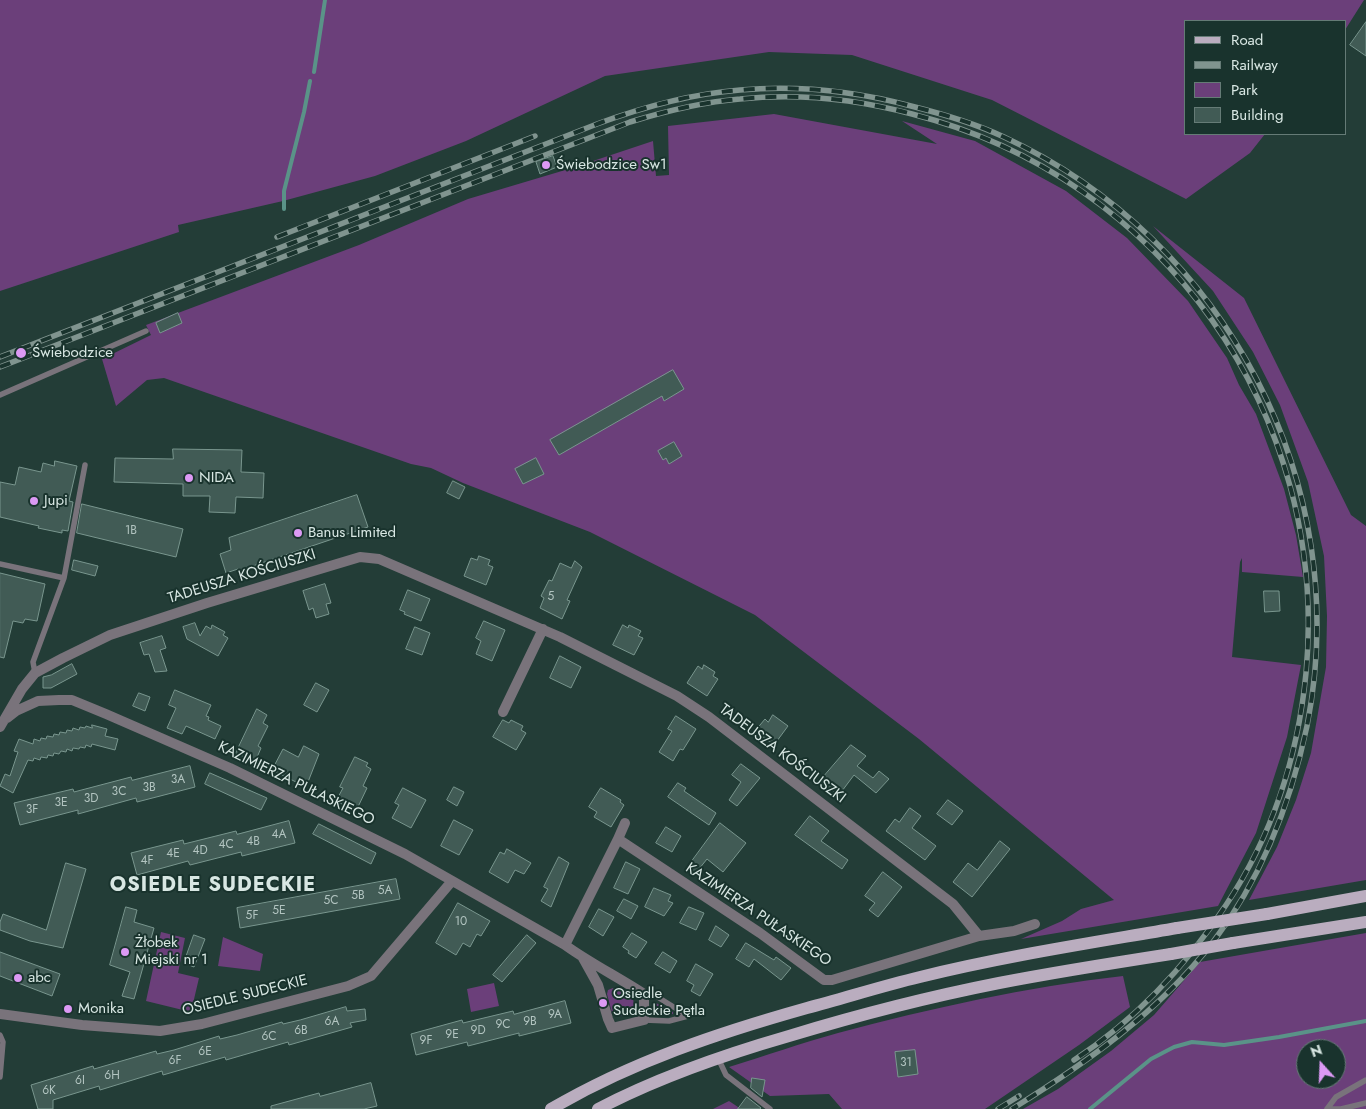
<!DOCTYPE html>
<html>
<head>
<meta charset="utf-8">
<style>
  body { margin:0 }
  #map { position:relative; width:1366px; height:1109px; overflow:hidden; background:#233d37; font-family:Jost,sans-serif }
  canvas { display:block }
  .legend { position:absolute; left:1184px; top:20px; width:162px; height:115px; box-sizing:border-box; background:#19332d; border:1px solid #657b76; margin:0; padding:6px 9px; list-style:none; font-size:15px; color:#d8e7e3 }
  .legend li { display:flex; align-items:center; gap:10px; height:25px }
  .legend b { width:25px; border:1px solid #657b76 }
  .north { position:absolute; left:1296px; top:1039px; width:50px; height:50px; box-sizing:border-box; background:#19332d; border:1px solid #657b76; border-radius:50%; rotate:340deg; font-size:14px; font-weight:700; line-height:20px; text-align:center; color:#d8e7e3 }
  .north::after { content:''; display:block; margin:auto; width:18px; height:22px; background:#dc99f4; clip-path:polygon(50% 0,100% 100%,50% 72%,0 100%) }
</style>
</head>
<body>
<div id="map">
<canvas width="1366" height="1109"></canvas>
<ul class="legend">
<li><b style="height:6px;background:#baadbf"></b>Road</li>
<li><b style="height:6px;background:#80948f"></b>Railway</li>
<li><b style="height:14px;background:#6b3f7a"></b>Park</li>
<li><b style="height:14px;background:#415b55"></b>Building</li>
</ul>
<div class="north">N</div>
</div>
<script>
const context = document.querySelector('canvas').getContext('2d');
context.lineJoin = 'round';
function paint(path, color) { context.fillStyle = color; context.fill(path, 'evenodd'); }
function trace(path, color, width, dash) { context.strokeStyle = color; context.lineWidth = width; context.lineCap = dash ? 'butt' : 'round'; context.setLineDash(dash || []); context.stroke(path); }
function write(font, color, halo, rows, align = 'center') {
  context.font = font + ' Jost,sans-serif'; context.lineWidth = 4; context.setLineDash([]); context.textBaseline = 'middle'; context.strokeStyle = halo; context.fillStyle = color; for (const [text, x, y, turn = 0] of rows) {
    context.save(); context.translate(x, y); context.rotate((+turn || 0) * Math.PI / 180); context.textAlign = isNaN(turn) ? turn : align; if (halo) context.strokeText(text, 0, 0); context.fillText(text, 0, 0); context.restore();
  }
}
paint(new Path2D(`
  M0,0H1364L1345,30V21H1185V134H1265L1250,153L1186,199L992,100L852,55L769,52L605,76L466,141L375,176L283,201L178,225L179,232L0,291Z
  M774,114L937,144L902,121L975,141L1066,191L1127,238L1188,301L1227,358L1239,385L1256,414L1284,489L1296,535L1303,577L1242,572V558L1240,562L1232,657L1301,665L1287,737L1256,833L1218,906L1021,939L1062,921L1081,909L1114,900L919,739L755,615L590,532L463,483L431,468L411,464L164,378L147,380L116,406L102,359L151,335L146,325L359,245L468,199L572,168L653,141L656,176L669,175L668,126Z
  M1153,226L1244,298L1351,515L1366,526V880L1249,900L1277,847L1296,800L1311,753L1326,667L1327,616L1324,556L1308,482L1280,405L1253,352L1213,291Z
  M161,932L185,938L178,973L199,978L191,1012L146,1001Z
  M1366,933V1109H1023L1058,1089L1111,1051L1154,1015L1200,962ZM1306,1049H1336V1079H1306Z
  M223,937L263,954L260,971L218,966Z
  M1123,976L1130,1007L1079,1045L985,1109H842L829,1094L770,1096L729,1067C765,1056 801,1043 838,1033C932,1008 1026,987 1123,976Z
  M494,983L499,1006L471,1012L467,989Z
  M613,988L620,989L633,998L634,1006L627,1015L618,1016L612,1013L607,994L608,990Z
  M656,1003L673,1012V1014L657,1016Z
  M729,1101L741,1109H713Z`), '#6b3f7a');
trace(new Path2D(`
  M314,72L325,0
  M284,209V191L304,112L310,81
  M1090,1109L1151,1059L1174,1047L1192,1042L1224,1045L1279,1037L1366,1021`), '#5a9388', 4);
const building = new Path2D(`
  M1366,22V56L1350,45Z
  M553,156L557,167L540,174L536,162Z
  M178,313L182,323L160,333L156,323Z
  M673,370L684,389L664,401L662,396L559,455L550,440Z
  M674,442L682,456L669,464L666,458L663,460L658,451Z
  M173,449L242,450L241,472L264,473L263,498L236,497L235,513L209,512L210,496H183V484L114,482L115,458L173,459Z
  M536,458L544,474L523,484L515,469Z
  M55,461L77,466L69,501L73,502L68,531L62,530V533L38,528L39,526L0,517V482L15,485L19,467L41,472L43,463L54,466Z
  M453,481L465,487L459,499L447,493Z
  M357,495L368,527L238,571V569L226,573L220,554L231,550L229,538Z
  M82,504L183,529L176,557L77,533Z
  M479,556L490,560L488,565L493,567L486,585L464,576L471,558L477,560Z
  M74,560L98,566L95,576L72,570Z
  M575,561L582,567L567,600L570,601L562,619L540,608L544,598L541,596L549,580L552,581L560,563L571,568Z
  M0,573L45,584L37,621L25,619L23,623L13,621L4,658L0,657Z
  M325,584L331,603L326,604L329,614L316,618L313,608L309,610L303,591Z
  M408,590L430,599L421,621L404,614L405,612L400,610Z
  M1264,591H1279L1280,611L1265,612Z
  M484,621L505,630L492,661L476,654L481,641L476,638Z
  M195,623L200,636L206,626L211,629L212,625L225,632L223,635L228,638L218,656L187,639L183,627Z
  M623,625L628,628L629,625L641,631L638,636L643,638L634,655L613,645Z
  M415,627L430,633L422,655L406,649Z
  M162,636L166,648L160,650L167,671L155,672L149,654L144,655L140,643Z
  M560,656L581,667L571,688L550,678Z
  M72,664L77,674L51,688H43V677L51,675Z
  M704,665L715,672L713,676L718,679L707,696L687,683L698,666L702,669Z
  M316,683L329,690L317,712L304,705Z
  M175,690L211,705L206,716L209,717L208,720L221,726L215,739L186,726L182,734L167,728L176,708L169,705Z
  M139,693L150,697L145,711L133,706Z
  M257,709L267,715L263,723L268,726L258,746L261,748L255,762L236,753Z
  M773,715L788,726L774,745L755,731L765,719L768,722Z
  M676,716L696,729L683,750L680,749L673,761L659,752L672,731L668,729Z
  M503,720L509,723L511,720L523,726L521,730L526,733L516,750L493,737Z
  M92,725L107,729L105,736L118,739L115,750L92,744L91,747L86,745L85,748L80,747L79,749L73,748L72,751L67,749L66,752L61,751L59,754L54,753L53,756L48,755L47,758L41,757L40,760L34,758L33,761L28,760L13,793L0,786L5,774L10,776L18,752L14,751L19,739L33,744L34,739L40,741L41,738L46,739L47,736L53,737L54,734L59,735L60,732L66,733L67,730L72,731L73,728L79,730L80,727L85,728L86,726L92,728Z
  M851,745L866,756L857,766L873,778L879,771L889,779L876,793L854,775L839,795L820,781Z
  M304,746L319,754L306,787L272,770L283,749L298,757Z
  M355,757L368,763L366,766L371,769L363,786L367,788L356,811L336,801L343,788L340,787Z
  M741,764L760,778L737,806L729,800L741,782L732,775Z
  M190,766L195,787L137,802L136,798L78,814V810L20,825L14,803L73,789L74,792L131,777L132,780Z
  M210,773L267,798L261,810L205,784Z
  M678,783L686,788L684,791L716,813L709,825L668,797Z
  M454,787L464,792L457,806L447,800Z
  M403,788L426,800L411,828L392,818L399,805L395,803Z
  M601,788L621,800L620,802L624,805L611,827L594,817L597,812L589,807Z
  M948,800L963,811L952,825L937,814Z
  M910,808L921,816L912,828L936,846L925,860L886,831L895,819L899,822Z
  M810,816L829,831L821,841L848,860L842,869L795,835Z
  M454,820L473,830L459,855L441,846Z
  M289,821L295,843L242,856L241,852L190,865L188,861L137,875L131,853L183,840L184,844L236,831L237,834Z
  M720,823L746,843L723,872L707,859L695,874L687,868Z
  M319,824L376,853L371,864L313,834Z
  M666,827L681,836L672,852L656,843Z
  M1000,841L1010,849L972,897L953,882L968,863L977,870Z
  M507,849L531,863L524,874L515,870L508,883L489,872L500,852L504,854Z
  M559,857L569,863L551,907L541,901L548,889L544,887Z
  M626,862L640,869L628,894L614,888Z
  M66,863L86,869L63,948L30,941L0,930V922L3,914L46,930Z
  M883,872L902,887L878,917L869,910L875,903L865,896Z
  M396,879L400,899L240,928L237,908Z
  M654,888L671,895L668,901L673,903L664,916L645,907Z
  M624,899L638,906L631,919L617,911Z
  M458,903L490,921L481,936L477,934L470,947L463,943L456,955L436,943Z
  M126,907L137,910L134,922L154,928L134,999L122,996L130,972L110,965Z
  M689,907L704,913L696,930L680,923Z
  M599,909L614,917L603,936L589,927Z
  M716,926L729,935L721,947L709,940Z
  M632,933L647,942L636,958L628,953L629,951L623,947Z
  M194,935L205,939L194,967L184,963Z
  M527,935L536,943L502,982L493,975Z
  M746,943L774,960L776,957L791,968L781,980L754,959L749,967L736,959Z
  M0,952L60,974L52,996L0,976Z
  M663,952L677,961L670,973L655,964Z
  M696,964L713,974L700,996L691,991L694,985L687,981Z
  M565,1001L571,1023L519,1036V1033L468,1046L467,1042L416,1055L411,1034L462,1020L463,1023L513,1011L514,1014Z
  M346,1007L347,1011L365,1009L366,1020L350,1023L352,1027L289,1045L288,1042L226,1060L225,1057L163,1075L162,1071L100,1090L99,1086L53,1100V1109H38L31,1085L93,1066L94,1069L156,1051L157,1054L174,1050L219,1036L220,1039L237,1035L282,1022L283,1024L300,1020Z
  M915,1050L918,1074L898,1077L895,1052Z
  M752,1078L765,1080L762,1097L751,1088Z
  M371,1083L377,1106L364,1109H271V1106L319,1093L320,1096Z
  M747,1097L761,1108L760,1109H738Z`);
paint(building, '#415b55');
trace(building, '#79968e', 1);
trace(new Path2D(`
  M0,395L146,331
  M0,564L64,578L33,662L35,673
  M64,578L85,465
  M644,1020L669,1021L688,1016L656,996L644,994
  M0,1035L3,1042L0,1077
  M718,1058L726,1075L770,1109
  M1327,1109L1336,1097L1366,1080
  M1327,1109H1341L1366,1103`), '#79737b', 5.5);
trace(new Path2D(`
  M503,712L543,629
  M7,718L16,711L38,701L59,700H72L106,714L230,768L405,854L565,945C590,963 618,977 644,994V1020L612,1028L608,1019L598,985L583,958
  M0,727L22,689L35,673L63,658L110,635L207,603L360,557L379,559L560,637L677,696L709,717L953,904L979,936
  M618,839L625,823
  M565,945L618,839L760,933L824,980H832L979,936L1014,931L1035,924
  M0,1014L82,1025L160,1031L202,1024L348,986L371,976L452,881`), '#79737b', 10);
trace(new Path2D(`
  M1267,914L1366,896
  M1233,943L1366,922
  M551,1109C631,1062 718,1033 807,1008C845,998 882,986 920,977C1005,956 1091,943 1177,928
  M598,1109C659,1077 723,1055 789,1036C858,1015 928,997 999,983C1056,972 1113,963 1171,954`), '#baadbf', 12);
const rail = new Path2D(`
  M277,237L535,136
  M0,357L597,124C643,107 690,94 740,90C798,85 855,91 911,106C943,114 974,123 1004,137C1226,240 1355,484 1307,726C1291,802 1261,879 1213,942C1159,1012 1086,1063 1012,1109
  M0,367L630,122C666,111 702,102 740,99C798,93 856,99 912,114C1163,178 1330,414 1306,673C1298,756 1272,836 1226,905C1186,966 1135,1020 1074,1060
  M998,1109L1019,1096`);
trace(rail, '#80948f', 5.5);
trace(rail, '#19332d', 4, [11]);
trace(new Path2D(`
  M1177,928L1267,914
  M1171,954L1233,943`), '#baadbf', 12);
for (const [x, y, r, color] of [
  [546,165,5,"#dc99f4"],
  [21,353,6,"#dc99f4"],
  [189,478,5,"#dc99f4"],
  [34,501,5,"#dc99f4"],
  [298,533,5,"#dc99f4"],
  [125,952,5,"#dc99f4"],
  [18,978,5,"#dc99f4"],
  [603,1003,5,"#dc99f4"],
  [68,1009,5,"#dc99f4"]
]) { const dot = new Path2D(); dot.arc(x, y, r, 0, 2 * Math.PI); context.fillStyle = color; context.fill(dot); trace(dot, '#19332d', 2); }
write('12px', '#b2c4c0', null, [
  ["1B",131,531],
  ["5",551,597],
  ["3A",178,780],
  ["3B",149,788],
  ["3C",119,792],
  ["3D",91,799],
  ["3E",61,803],
  ["3F",32,810],
  ["4A",279,835],
  ["4B",253,842],
  ["4C",226,845],
  ["4D",200,851],
  ["4E",173,854],
  ["4F",147,861],
  ["5A",385,891],
  ["5B",358,896],
  ["5C",331,901],
  ["5E",279,911],
  ["5F",252,916],
  ["10",461,922],
  ["9A",555,1015],
  ["6A",332,1022],
  ["9B",530,1022],
  ["9C",503,1025],
  ["6B",301,1031],
  ["9D",478,1031],
  ["9E",452,1035],
  ["6C",269,1037],
  ["9F",426,1041],
  ["6E",205,1052],
  ["6F",175,1061],
  ["31",906,1063],
  ["6H",112,1076],
  ["6I",80,1081],
  ["6K",49,1091]
]);
write('15px', '#d8e7e3', '#19332d', [
  ["Świebodzice Sw1",556,165],
  ["Świebodzice",32,353],
  ["NIDA",199,478],
  ["Jupi",44,501],
  ["Banus Limited",308,533],
  ["Żłobek",135,943],
  ["Miejski nr 1",135,960],
  ["abc",28,978],
  ["Osiedle",613,994],
  ["Sudeckie Pętla",613,1011],
  ["Monika",78,1009]
], 'left');
write('15px', '#d8e7e3', '#19332d', [
  ["TADEUSZA KOŚCIUSZKI",242,577,-17],
  ["TADEUSZA KOŚCIUSZKI",782,754,37],
  ["KAZIMIERZA PUŁASKIEGO",296,784,26],
  ["KAZIMIERZA PUŁASKIEGO",758,915,34],
  ["OSIEDLE SUDECKIE",245,996,-14]
]);
context.letterSpacing = '1px';
write('bold 20px', '#d8e7e3', '#19332d', [
  ["OSIEDLE SUDECKIE",213,886]
]);
context.letterSpacing = '0px';
</script>
</body>
</html>
